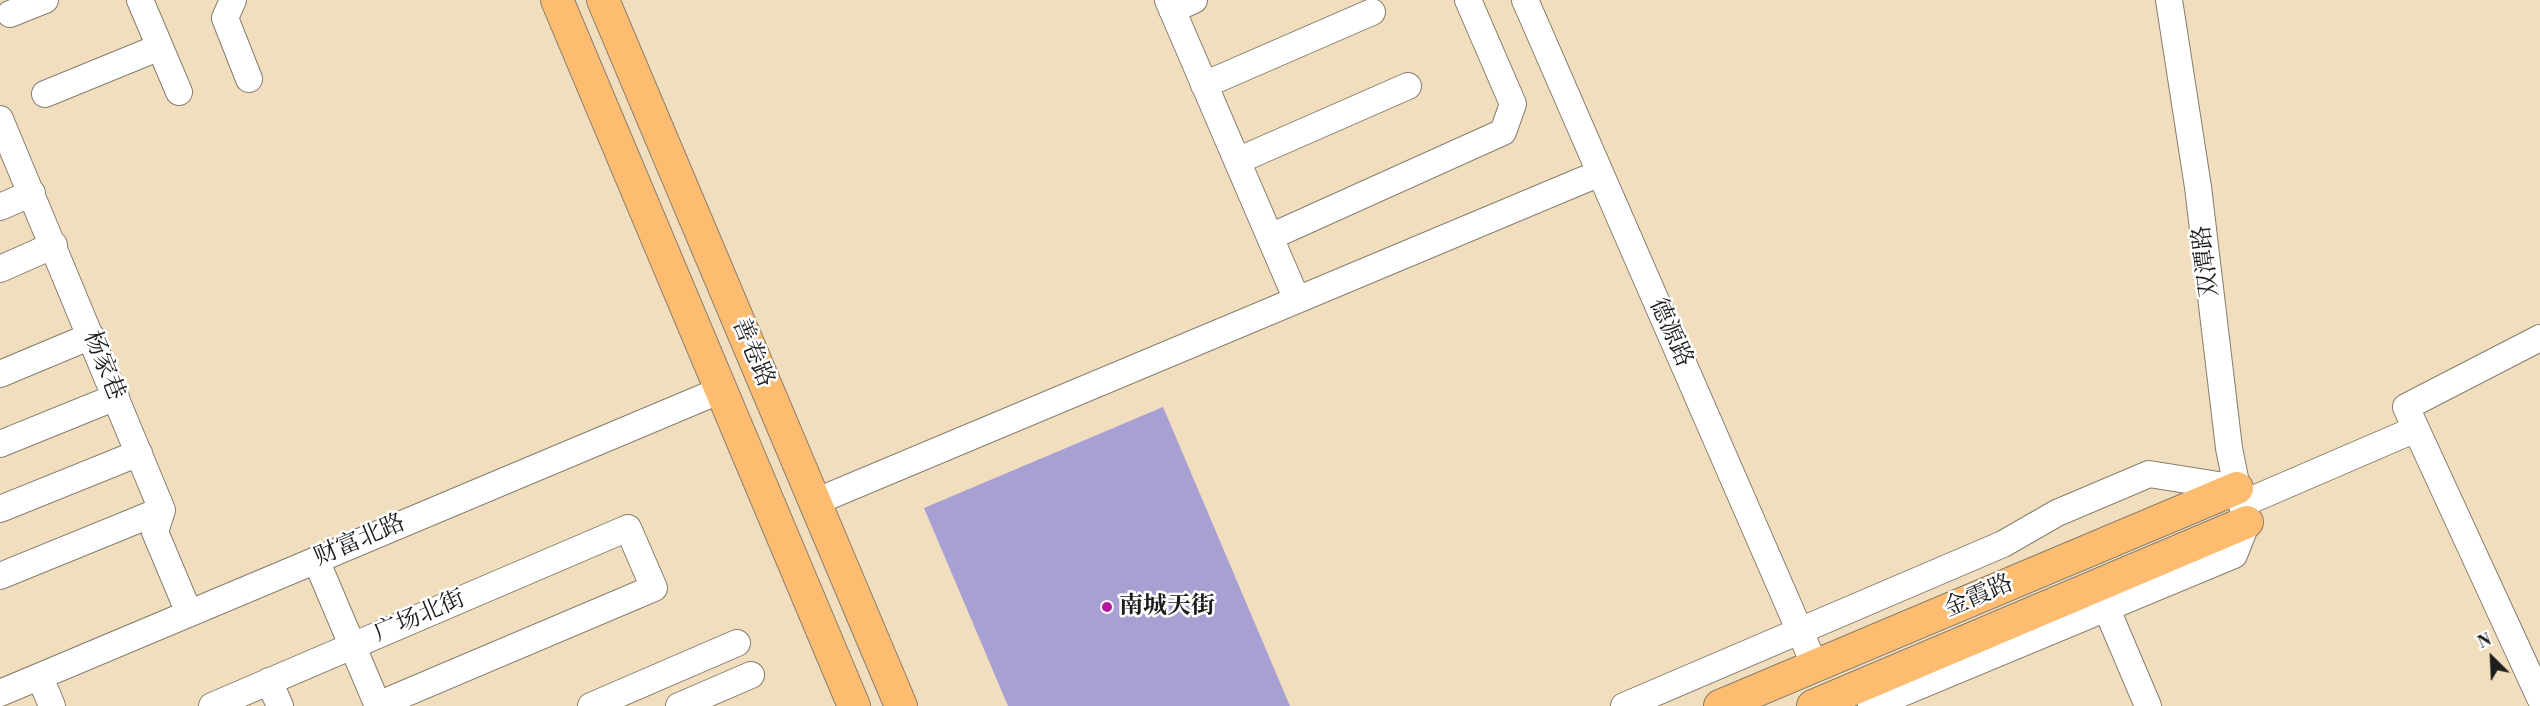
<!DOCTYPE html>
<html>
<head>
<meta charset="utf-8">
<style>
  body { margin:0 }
  #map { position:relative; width:2540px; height:706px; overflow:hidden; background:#f1debe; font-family:"Libre Bodoni",serif }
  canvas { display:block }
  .north { position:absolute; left:2462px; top:628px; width:60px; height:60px; -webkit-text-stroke:4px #fff; paint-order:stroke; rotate:336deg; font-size:16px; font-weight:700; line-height:24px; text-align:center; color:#1c1c1c }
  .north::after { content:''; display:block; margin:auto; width:21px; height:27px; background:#1c1c1c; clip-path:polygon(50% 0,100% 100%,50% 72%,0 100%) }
</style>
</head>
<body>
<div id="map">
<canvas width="2540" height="706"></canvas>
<div class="north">N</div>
</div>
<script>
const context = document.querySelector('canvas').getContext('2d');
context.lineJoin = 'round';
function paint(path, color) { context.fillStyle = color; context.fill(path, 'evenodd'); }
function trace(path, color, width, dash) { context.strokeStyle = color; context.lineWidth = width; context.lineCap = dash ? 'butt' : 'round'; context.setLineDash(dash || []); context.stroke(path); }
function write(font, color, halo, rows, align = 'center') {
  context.font = font + ' "Libre Bodoni","Noto Serif SC",serif'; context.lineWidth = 5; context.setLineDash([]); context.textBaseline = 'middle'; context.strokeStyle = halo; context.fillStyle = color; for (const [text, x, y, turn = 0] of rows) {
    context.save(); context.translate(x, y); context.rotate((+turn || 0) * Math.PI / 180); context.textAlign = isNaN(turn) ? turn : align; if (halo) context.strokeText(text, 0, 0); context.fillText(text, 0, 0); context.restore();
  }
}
paint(new Path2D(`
  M1163,407L1290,706H1008L924,508Z`), '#a8a0d3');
const minor = new Path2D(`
  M140,0L179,92
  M233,0L225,18L249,79
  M1168,0L1297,300
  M1525,0L1815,666
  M1172,10L1194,0
  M10,14L45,0
  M1204,85L1372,12
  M45,94L160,47
  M0,119L162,510L155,532L189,613
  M1237,161L1408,86
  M0,207L32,193
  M1270,237L1503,132L1513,104L1468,0
  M0,269L54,245
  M2540,338L2406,407L2540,698
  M0,374L91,336
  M0,444L116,397
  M815,502L1600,173
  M2242,504L2416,429
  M0,509L139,453
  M316,560L378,706
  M0,576L162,510
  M2100,593L2148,706
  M40,677L52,706
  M269,681L280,706
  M0,693L721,390
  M212,706L628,528L654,588L378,705
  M591,706L737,643
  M679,706L751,675
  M1624,706L2003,544L2057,513L2149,474L2237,488
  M1871,706L2234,555L2247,522L2237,488L2229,448L2198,187L2169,0`);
const major = new Path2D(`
  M557,0L854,706
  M603,0L901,706
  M1720,706L2237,488
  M1813,706L2247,522`);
trace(minor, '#867d6d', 28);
trace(major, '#867d6d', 34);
trace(minor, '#fff', 26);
trace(major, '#fdbc70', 32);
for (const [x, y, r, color] of [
  [1107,607,6,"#b5179e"]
]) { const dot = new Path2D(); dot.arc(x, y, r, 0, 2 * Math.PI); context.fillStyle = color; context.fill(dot); trace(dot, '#fff', 2); }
write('24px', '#1c1c1c', '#fff', [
  ["双潭路",2207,261,-97],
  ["德源路",1670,333,66],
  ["善卷路",752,353,67],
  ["杨家巷",103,366,68],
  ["财富北路",360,541,-23],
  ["金霞路",1979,597,-23],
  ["广场北街",420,617,-23]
]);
write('bold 24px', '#1c1c1c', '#fff', [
  ["南城天街",1119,607]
], 'left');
</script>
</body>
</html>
